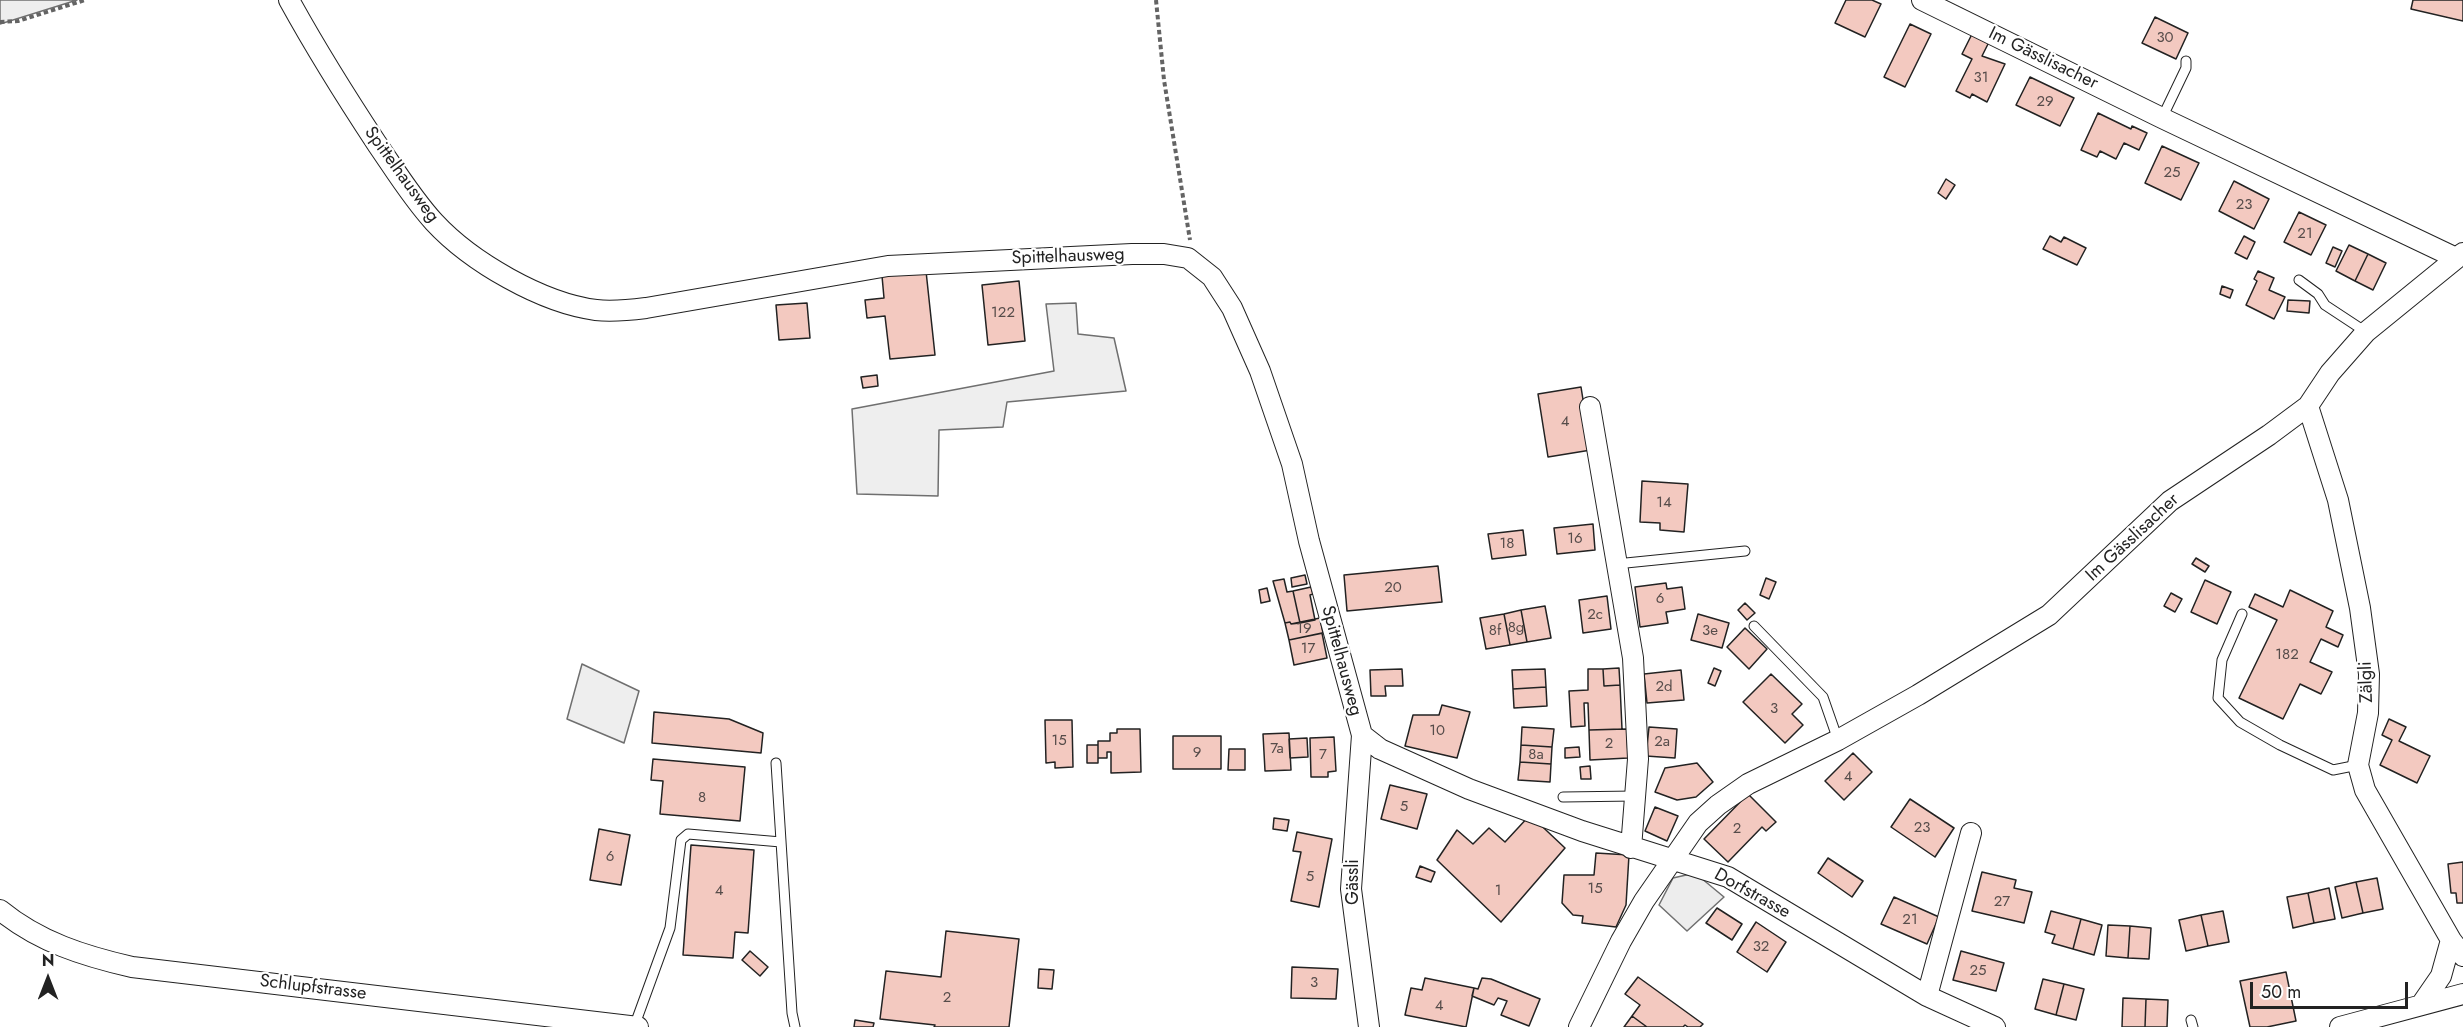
<!DOCTYPE html>
<html>
<head>
<meta charset="utf-8">
<style>
  body { margin:0 }
  #map { position:relative; width:2463px; height:1027px; overflow:hidden; background:#fff; font-family:Jost,sans-serif }
  canvas { display:block }
  .north { position:absolute; left:18px; top:949px; width:60px; height:60px; -webkit-text-stroke:4px #fff; paint-order:stroke; rotate:0deg; font-size:16px; font-weight:700; line-height:24px; text-align:center; color:#222 }
  .north::after { content:''; display:block; margin:auto; width:21px; height:27px; background:#222; clip-path:polygon(50% 0,100% 100%,50% 72%,0 100%) }
  .scale { position:absolute; left:2250px; top:982px; width:158px; height:27px; box-sizing:border-box; border:3px solid #222; border-top:0; padding-left:8px; font-size:18px; line-height:21px; white-space:nowrap; color:#222; -webkit-text-stroke:4px #fff; paint-order:stroke }
</style>
</head>
<body>
<div id="map">
<canvas width="2463" height="1027"></canvas>
<div class="north">N</div>
<div class="scale">50 m</div>
</div>
<script>
const context = document.querySelector('canvas').getContext('2d');
context.lineJoin = 'round';
function paint(path, color) { context.fillStyle = color; context.fill(path, 'evenodd'); }
function trace(path, color, width, dash) { context.strokeStyle = color; context.lineWidth = width; context.lineCap = dash ? 'butt' : 'round'; context.setLineDash(dash || []); context.stroke(path); }
function write(font, color, halo, rows, align = 'center') {
  context.font = font + ' Jost,sans-serif'; context.lineWidth = 4.5; context.setLineDash([]); context.textBaseline = 'middle'; context.strokeStyle = halo; context.fillStyle = color; for (const [text, x, y, turn = 0] of rows) {
    context.save(); context.translate(x, y); context.rotate((+turn || 0) * Math.PI / 180); context.textAlign = isNaN(turn) ? turn : align; if (halo) context.strokeText(text, 0, 0); context.fillText(text, 0, 0); context.restore();
  }
}
const green = new Path2D(`
  M0,0H77L0,24Z
  M1076,303L1078,334L1114,338L1126,391L1007,402L1003,427L939,430L938,496L857,494L852,409L1054,371L1046,304Z
  M582,664L639,691L624,743L567,719Z`);
paint(green, '#eee');
trace(green, '#6f6f6f', 1.5);
const parking = new Path2D(`
  M1695,873L1724,897L1687,931L1659,905L1673,878Z`);
paint(parking, '#ededed');
trace(parking, '#6f6f6f', 1.5);
const building = new Path2D(`
  M1846,0H1872L1881,4L1865,37L1835,23Z
  M2413,0H2463V21L2411,9Z
  M2155,17L2188,33L2176,59L2142,43Z
  M1910,24L1931,34L1905,87L1884,77Z
  M1972,34L1989,42L1982,56L2005,64L1987,102L1972,94L1970,98L1956,91L1972,59L1962,54Z
  M2030,77L2074,98L2060,126L2016,105Z
  M2098,113L2131,129L2132,126L2147,133L2139,150L2124,143L2116,159L2100,151L2097,157L2081,150Z
  M2162,146L2199,163L2181,200L2145,183Z
  M1946,179L1955,185L1946,199L1938,193Z
  M2234,181L2269,199L2254,229L2219,211Z
  M2299,212L2326,225L2311,255L2284,242Z
  M2050,236L2061,242L2064,237L2086,248L2077,265L2043,249Z
  M2244,236L2255,242L2247,259L2235,253Z
  M2349,245L2368,254L2355,281L2336,271Z
  M2333,247L2342,251L2335,267L2326,263Z
  M2368,254L2386,263L2373,290L2355,281Z
  M926,271L935,355L890,359L885,316L867,318L865,300L884,298L882,276Z
  M2258,271L2274,278L2269,290L2285,297L2274,319L2246,305L2257,281L2254,279Z
  M1019,281L1025,341L988,345L982,285Z
  M2222,286L2233,290L2230,298L2220,294Z
  M2288,300L2310,301L2309,313L2287,311Z
  M807,303L810,338L779,340L776,305Z
  M877,375L878,386L863,388L861,377Z
  M1581,387L1591,450L1548,457L1538,394Z
  M1642,481L1688,484L1684,532L1660,530V523L1640,522Z
  M1593,524L1595,550L1557,554L1554,528Z
  M1523,530L1526,555L1492,559L1488,534Z
  M2196,558L2209,566L2205,572L2192,564Z
  M1438,566L1442,602L1347,611L1344,575Z
  M1305,575L1307,584L1292,587L1291,578Z
  M1766,578L1776,582L1769,599L1760,595Z
  M1284,579L1287,592L1293,591L1300,623L1291,624L1290,622L1285,623L1273,581Z
  M2205,580L2231,592L2217,624L2191,612Z
  M1666,583L1667,589L1682,587L1685,609L1666,612L1668,623L1640,627L1635,587Z
  M1311,587L1313,594L1310,595L1315,620L1300,623L1293,591Z
  M1267,588L1270,601L1261,603L1259,590Z
  M2290,590L2333,611L2326,627L2343,635L2338,647L2321,639L2310,662L2332,672L2321,694L2300,684L2283,719L2239,698L2277,620L2249,607L2255,594L2283,607Z
  M2171,593L2182,599L2175,612L2164,606Z
  M1607,596L1611,629L1583,633L1579,600Z
  M1745,603L1755,613L1747,620L1738,610Z
  M1545,606L1551,638L1527,642L1521,610Z
  M1521,610L1527,642L1510,645L1504,614Z
  M1504,614L1510,645L1486,649L1480,618Z
  M1698,614L1729,623L1722,648L1691,640Z
  M1320,618L1323,633L1289,640L1285,623L1290,622L1291,624Z
  M1745,628L1767,649L1749,669L1727,647Z
  M1322,633L1327,658L1294,665L1289,640Z
  M1619,668L1620,685L1604,686L1603,669Z
  M1714,668L1721,671L1715,686L1708,683Z
  M1402,669L1403,686H1385L1386,696H1371L1370,670Z
  M1545,669L1546,687L1513,689L1512,670Z
  M1588,669H1603L1604,686L1620,685L1622,729L1589,730L1588,703H1584L1585,726L1571,727L1569,691L1588,690Z
  M1681,670L1684,700L1647,703L1644,674Z
  M1771,674L1802,704L1792,714L1803,725L1785,743L1743,702Z
  M1546,687L1547,706L1514,708L1513,689Z
  M1442,705L1470,712L1457,758L1405,746L1413,715H1439Z
  M654,712L729,719L763,733L761,753L652,743Z
  M2389,719L2406,727L2399,741L2430,756L2417,783L2380,765L2392,740L2382,735Z
  M1045,720H1072L1073,767L1055,768V762L1046,763Z
  M1522,727L1554,729L1552,747L1521,745Z
  M1649,727L1677,729L1675,758L1646,756Z
  M1117,729H1140L1141,772L1111,773V752H1107V758H1098V741H1110V733H1117Z
  M1627,729L1628,758L1590,760L1589,730Z
  M1289,733L1291,770L1265,771L1263,734Z
  M1173,736H1221V769H1173Z
  M1334,737L1336,771L1328,772V777H1311L1310,738Z
  M1307,738L1308,757L1290,758L1289,739Z
  M1087,745H1098V763H1087Z
  M1521,745L1552,747L1551,764L1520,762Z
  M1579,747L1580,757L1565,758V748Z
  M1229,749H1245V770H1228Z
  M1853,753L1872,772L1844,800L1825,781Z
  M653,759L745,767L740,821L660,814L663,781L651,780Z
  M1520,762L1551,764L1550,782L1518,780Z
  M1697,763L1713,782L1696,797L1677,800L1655,792L1665,768Z
  M1590,766L1591,779H1581L1580,767Z
  M1390,785L1427,794L1417,829L1381,819Z
  M1748,794L1776,822L1766,831L1762,827L1728,862L1704,839Z
  M1910,799L1954,828L1935,857L1891,827Z
  M1655,807L1678,816L1667,841L1645,831Z
  M1530,815L1565,848L1501,922L1437,860L1457,830L1473,844L1489,828L1505,842Z
  M1274,818L1289,820L1287,831L1273,829Z
  M599,829L630,835L621,885L590,880Z
  M1297,832L1332,839L1319,907L1291,901L1301,852L1293,851Z
  M691,845L754,850L748,933L735,932L733,958L683,955Z
  M1596,853L1629,855L1626,905L1616,927L1582,923L1583,916L1573,915L1562,903L1564,875H1594Z
  M1828,858L1863,881L1852,897L1818,873Z
  M2463,862V903H2457L2456,893H2451L2448,864Z
  M1420,866L1435,872L1431,882L1416,877Z
  M1982,872L2016,880L2014,888L2032,892L2024,923L1972,911Z
  M2377,878L2383,909L2363,913L2356,882Z
  M2356,882L2363,913L2342,918L2335,887Z
  M2329,888L2335,919L2314,923L2308,893Z
  M2308,893L2314,923L2293,928L2287,897Z
  M1894,897L1939,917L1927,944L1881,924Z
  M1717,908L1742,924L1732,940L1706,923Z
  M2051,911L2081,919L2073,949L2052,943L2055,935L2045,932Z
  M2223,911L2229,942L2208,946L2201,915Z
  M2201,915L2208,946L2186,951L2179,920Z
  M2081,919L2102,925L2094,955L2073,949Z
  M1756,922L1786,942L1767,972L1737,952Z
  M2108,925L2130,926L2128,958L2106,956Z
  M2130,926L2151,928L2149,959L2128,958Z
  M946,931L1019,939L1009,1027H934L935,1025L880,1019L886,971L941,977Z
  M750,951L768,967L760,976L742,960Z
  M1961,951L2004,963L1996,991L1953,980Z
  M1292,967L1338,969L1336,999L1291,998Z
  M1039,969L1054,970L1052,989L1038,988Z
  M2286,972L2296,1021L2267,1027H2250L2240,981Z
  M1638,977L1703,1024L1700,1027H1688L1685,1025L1683,1027H1647L1632,1016L1640,1005L1625,994Z
  M1425,978L1474,988L1466,1027L1405,1015L1411,988L1422,990Z
  M1482,978L1491,979L1540,999L1529,1026L1501,1015L1507,1001L1498,998L1494,1005L1472,996L1474,988L1478,989Z
  M2043,979L2064,984L2056,1015L2035,1009Z
  M2064,984L2084,989L2076,1020L2056,1015Z
  M2123,998L2146,999L2145,1027H2122Z
  M2146,999L2168,1000L2167,1027H2145Z
  M1632,1016L1647,1027H1624Z
  M855,1020L874,1023L873,1027H854Z`);
paint(building, '#f3c9c0');
trace(building, '#222', 1.5);
const service = new Path2D(`
  M2162,118L2186,68V61
  M2299,280L2318,294L2325,305L2366,332
  M1616,564L1745,551
  M2242,614L2222,660L2218,698L2240,722L2280,745L2333,770L2358,765
  M1754,626L1823,697L1838,740
  M776,763L792,1013L795,1027
  M1563,797L1635,796
  M2191,1020L2193,1027
  M634,1027L670,928L681,840L688,834L781,842`);
const minor = new Path2D(`
  M289,0C316,49 346,97 377,144C395,170 412,198 434,222C471,262 542,303 596,310C613,312 630,310 646,308L888,266L1132,254H1164L1188,258L1212,277L1232,308L1260,371L1292,464L1309,541L1362,735L1380,749L1469,789L1582,831L1728,877L1927,996L1995,1027
  M1922,0L2162,118L2456,258
  M2308,406L2338,500L2360,608L2369,674L2368,713L2358,765L2365,790L2451,940L2463,956
  M1590,407L1633,658L1638,759L1631,848
  M1362,735L1351,889L1369,1027
  M0,910C39,942 84,956 132,967L638,1027
  M1927,996L1971,833
  M2421,1005L2441,976L2451,940
  M1579,1027L1621,941L1644,901L1698,823L1718,805L1748,784L1838,740L1918,695L2049,615L2170,501L2269,435L2308,406L2330,373L2366,332L2463,253
  M2340,1027L2463,994`);
trace(service, '#222', 11);
trace(minor, '#222', 22);
trace(new Path2D(`
  M1156,0L1164,80L1190,240
  M0,22L18,21L85,0`), '#646464', 4, [4.5, 3]);
trace(service, '#fff', 9);
trace(minor, '#fff', 20);
write('15px', '#564c4a', null, [
  ["30",2165,38],
  ["31",1981,78],
  ["29",2045,102],
  ["25",2172,173],
  ["23",2244,205],
  ["21",2305,234],
  ["122",1003,313],
  ["4",1565,422],
  ["14",1664,503],
  ["16",1575,539],
  ["18",1507,544],
  ["20",1393,588],
  ["6",1660,599],
  ["2c",1595,615],
  ["8g",1516,628],
  ["19",1304,629],
  ["8f",1495,631],
  ["3e",1710,631],
  ["17",1308,649],
  ["182",2287,655],
  ["2d",1664,687],
  ["3",1774,709],
  ["10",1437,731],
  ["15",1059,741],
  ["2a",1662,742],
  ["2",1609,744],
  ["7a",1277,749],
  ["9",1197,753],
  ["7",1323,755],
  ["8a",1536,755],
  ["4",1848,777],
  ["8",702,798],
  ["5",1404,807],
  ["23",1922,828],
  ["2",1737,829],
  ["6",610,857],
  ["5",1310,877],
  ["15",1595,889],
  ["4",719,891],
  ["1",1498,891],
  ["27",2002,902],
  ["21",1910,920],
  ["32",1761,947],
  ["25",1978,971],
  ["3",1314,983],
  ["2",947,998],
  ["4",1439,1006]
]);
write('18px', '#222', '#fff', [
  ["Im Gässlisacher",2043,59,26],
  ["Spittelhausweg",401,175,54],
  ["Spittelhausweg",1068,257,-2],
  ["Im Gässlisacher",2133,538,-43],
  ["Spittelhausweg",1341,661,75],
  ["Zälgli",2367,682,-92],
  ["Gässli",1354,882,-90],
  ["Dorfstrasse",1752,894,29],
  ["Schlupfstrasse",313,988,7]
]);
</script>
</body>
</html>
